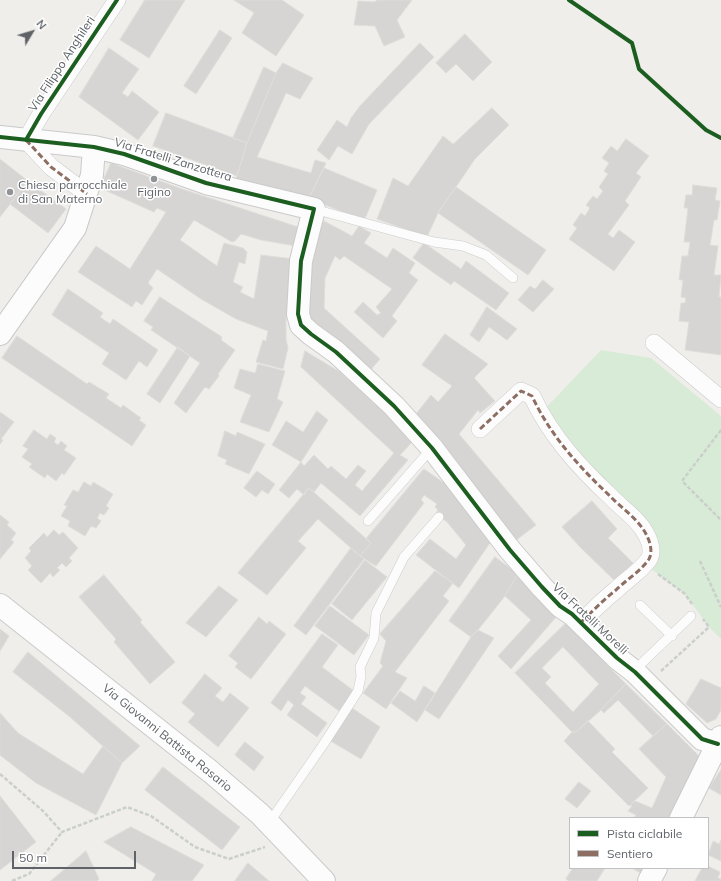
<!DOCTYPE html>
<html>
<head>
<meta charset="utf-8">
<style>
  body { margin:0 }
  #map { position:relative; width:721px; height:881px; overflow:hidden; background:#efeeea; font-family:Mulish,sans-serif }
  canvas { display:block }
  .legend { position:absolute; left:569px; top:817px; width:140px; height:52px; box-sizing:border-box; background:#fff; border:1px solid #bfc1c3; margin:0; padding:5px 7px; list-style:none; font-size:12px; color:#5f6368 }
  .legend li { display:flex; align-items:center; gap:8px; height:20px }
  .legend b { width:20px; border:1px solid #bfc1c3 }
  .north { position:absolute; left:12px; top:12px; width:40px; height:40px; -webkit-text-stroke:3px #fff; paint-order:stroke; rotate:52deg; font-size:11px; font-weight:700; line-height:16px; text-align:center; color:#5f6368 }
  .north::after { content:''; display:block; margin:auto; width:14px; height:18px; background:#5f6368; clip-path:polygon(50% 0,100% 100%,50% 72%,0 100%) }
  .scale { position:absolute; left:12px; top:851px; width:124px; height:18px; box-sizing:border-box; border:2px solid #5f6368; border-top:0; padding-left:5px; font-size:12px; line-height:14px; white-space:nowrap; color:#5f6368; -webkit-text-stroke:3px #fff; paint-order:stroke }
</style>
</head>
<body>
<div id="map">
<canvas width="721" height="881"></canvas>
<ul class="legend">
<li><b style="height:5px;background:#1b5e20"></b>Pista ciclabile</li>
<li><b style="height:5px;background:#8d6e63"></b>Sentiero</li>
</ul>
<div class="north">N</div>
<div class="scale">50 m</div>
</div>
<script>
const context = document.querySelector('canvas').getContext('2d');
context.lineJoin = 'round';
function paint(path, color) { context.fillStyle = color; context.fill(path, 'evenodd'); }
function trace(path, color, width, dash) { context.strokeStyle = color; context.lineWidth = width; context.lineCap = dash ? 'butt' : 'round'; context.setLineDash(dash || []); context.stroke(path); }
function write(font, color, halo, rows, align = 'center') {
  context.font = font + ' Mulish,sans-serif'; context.lineWidth = 3; context.setLineDash([]); context.textBaseline = 'middle'; context.strokeStyle = halo; context.fillStyle = color; for (const [text, x, y, turn = 0] of rows) {
    context.save(); context.translate(x, y); context.rotate((+turn || 0) * Math.PI / 180); context.textAlign = isNaN(turn) ? turn : align; if (halo) context.strokeText(text, 0, 0); context.fillText(text, 0, 0); context.restore();
  }
}
paint(new Path2D(`
  M601,350L651,358L721,416V639L709,627L685,594L650,568L652,551L540,414Z`), '#d8ebd6');
const building = new Path2D(`
  M145,0H185L149,58L120,40Z
  M234,0H282L304,15L276,56L242,33L254,13Z
  M377,0H412L397,20L405,37L384,46L375,26L354,25L358,1L375,2Z
  M220,30L232,38L196,94L184,86Z
  M465,34L492,62L473,81L456,64L446,73L436,63Z
  M420,43L434,57L369,124L352,154L338,146L329,160L317,150L337,120L347,127L351,118L360,106Z
  M109,48L139,69L122,93L128,97L132,91L159,112L138,140L79,97Z
  M283,63L313,78L300,99L286,93L257,157L311,173L315,160L326,163L309,198L235,182L247,143L276,73Z
  M264,67L276,73L247,143L233,138Z
  M492,108L509,125L475,159L438,213L427,237L377,219L393,178L408,186L443,136L453,144Z
  M166,113L247,143L237,176L153,146Z
  M626,139L649,156L636,173L641,177L625,201L629,205L608,234L613,238L619,230L635,242L614,271L569,239L577,228L573,225L581,213L585,216L590,208L586,205L593,196L597,199L603,191L599,187L608,174L604,171L609,163L602,158L611,146L617,151Z
  M0,159L28,181L0,217Z
  M111,163L182,189L298,227L296,246L261,240L241,234L235,241L232,242L194,220L180,240L217,266L224,243L243,248L247,252L245,264L239,262L233,282L243,287L240,292L254,299L261,255L294,259L286,320V339L288,348L283,369L256,362L263,340L266,341L268,331L236,319L201,299L157,269L148,283L153,288L142,305L136,301L132,307L78,272L96,246L130,269L166,212L157,208L154,212L100,188Z
  M324,168L377,190L364,221L309,198Z
  M28,181L66,209L48,233L10,204Z
  M693,185L717,188L715,200L720,201L717,220H714L710,245L718,246L714,275H721L719,297H721V355L685,350L689,322L679,321L681,303H685L686,298L681,297L683,280H679L682,256H688L690,242H684L688,208H684L686,195H692Z
  M456,187L546,250L528,275L438,213Z
  M324,221L352,236L359,226L371,233L364,243L387,258L393,248L415,263L409,273L418,280L392,316L397,321L383,338L354,312L363,302L377,315L381,313L376,307L392,289L344,256L340,260L335,256L325,278L324,308L380,359L368,373L301,317L302,267Z
  M424,243L461,269L466,261L509,293L496,310L454,281L451,285L413,258Z
  M543,280L554,289L533,312L518,300L530,286L535,289Z
  M68,289L103,313L100,317L110,324L113,319L158,350L147,367L139,361L126,380L102,364L109,353L52,315Z
  M160,297L222,337L221,340L235,350L218,374L219,376L209,389L205,387L186,413L174,403L200,363L151,330L153,327L144,321Z
  M487,307L517,329L507,340L489,327L479,342L470,335Z
  M445,334L488,364L474,378L495,401L480,413L478,410L459,434L536,525L515,541L412,419L431,395L438,402L452,386L422,365Z
  M17,336L87,384L89,382L109,394L106,398L121,408L123,405L141,418L139,420L146,425L132,446L2,358Z
  M178,347L190,356L160,403L147,394Z
  M305,351L340,372L414,440L400,455L408,460L360,516L321,483L314,492L309,488L304,495L297,489L289,498L279,490L301,462L304,466L314,455L328,469L331,466L346,479L358,465L366,471L355,485L362,491L394,453L301,367Z
  M258,364L285,371L277,399L283,402L269,432L240,422L251,395L234,388L240,369L255,373Z
  M317,411L328,420L301,462L272,445L286,421L303,432Z
  M0,412L14,422L1,439L3,440L0,444Z
  M34,430L47,439L50,434L56,438L54,442L58,445L61,441L67,446L64,450L76,458L64,475L62,473L56,481L47,474L45,478L29,467L32,464L22,457L28,449L23,446Z
  M225,431L236,436L237,432L265,444L249,474L225,464L227,460L218,456Z
  M424,469L460,494L494,537L459,588L416,555L430,539L456,559L466,545L447,522L436,514L438,510L435,507L437,504L424,495L421,500L424,503L376,566L360,556L371,543L366,539Z
  M257,471L275,484L268,494L262,490L256,497L244,488Z
  M84,482L91,486L93,482L113,494L106,506L109,508L104,515L100,513L97,518L101,521L96,528L91,526L85,536L68,526L70,521L61,516L67,506L64,505L73,490L78,492Z
  M309,488L371,543L360,556L318,519L298,541L306,548L267,595L238,573Z
  M592,501L617,529L608,538L634,564L616,582L580,547L562,527Z
  M0,515L9,522L7,525L16,533L11,540L14,542L0,559Z
  M54,530L59,535L63,532L78,548L69,558L72,561L66,567L62,563L57,568L60,570L53,577L50,573L41,583L28,570L32,566L25,558L31,551L29,548L44,533L47,537Z
  M351,548L364,559L306,635L294,626Z
  M495,557L518,574L505,596L478,630L471,637L449,621Z
  M365,560L387,577L352,620L332,604Z
  M435,571L453,583L443,596L449,601L395,672L407,678L386,709L363,693L383,666L380,663L386,641L380,634Z
  M518,574L557,616L511,669L498,656L531,620L505,596Z
  M104,575L142,620L140,622L175,662L150,684L114,642L116,639L79,597Z
  M219,586L238,600L206,637L186,623Z
  M330,606L369,635L354,655L315,626Z
  M259,617L267,624L269,621L286,634L251,679L235,667L238,663L229,656Z
  M566,623L626,684L601,710L576,732H572L515,673ZM563,647L599,684L573,712L545,683L551,677L542,668Z
  M0,629L9,636L0,651Z
  M478,630L494,638L439,719L425,710L471,637Z
  M322,634L338,645L322,667L354,691L339,711L305,686L300,693L306,697L301,704L327,723L317,737L287,715L294,705L288,700L281,711L271,703Z
  M28,652L140,746L122,763L70,717L13,672Z
  M205,674L222,688L215,696L223,702L230,693L249,708L218,747L188,722L195,714L182,703Z
  M701,679L721,688V710L716,719L707,723L686,704Z
  M626,684L667,724L653,736L618,700L604,713L601,710Z
  M424,686L435,693L417,722L391,703L400,691L415,701Z
  M352,708L380,727L361,759L329,740Z
  M0,713L18,733L83,774L103,746L122,763L96,815L36,783L1,756L0,755Z
  M588,721L615,749L612,752L648,788L629,806L564,741L572,732H576Z
  M667,724L698,755L699,758L672,818H634L636,815L628,811L632,806L630,805L635,801L652,808L666,777L639,749Z
  M245,742L264,757L254,771L235,755Z
  M163,767L240,827L222,850L145,790Z
  M721,770V795L709,788Z
  M579,782L591,791L577,808L565,799Z
  M0,796L36,842L0,870Z
  M131,827L204,865L192,881H152L156,874L104,842Z
  M721,840V861L708,855L713,841L719,844Z
  M86,851L99,879L97,881H51Z
  M248,863L269,881H235Z
  M708,866L720,872L718,878L721,879V881H695L702,868H708Z
  M573,868H605L597,881H569L566,879Z
  M632,868H644L641,873Z`);
paint(building, '#d6d5d3');
trace(building, '#deddd9', 1);
const lane = new Path2D(`
  M314,209L434,242L463,246L486,255L513,278
  M368,521L432,448
  M640,605L672,636
  M635,672L643,662L691,616
  M269,823L323,745L358,691L361,676L360,667L374,638L376,613L404,557L439,517`);
const street = new Path2D(`
  M87,194L51,167L26,140L41,114L117,0
  M654,343L721,399
  M480,429L521,391L532,396C550,435 579,467 610,496C622,509 639,519 647,536C650,542 653,552 649,559C641,571 626,580 616,590C603,600 592,612 580,623`);
const secondary = new Path2D(`
  M0,137L94,147L124,154L206,183L314,209L301,261L298,314L301,325L311,334L336,352L394,406L432,448L510,550L542,587L560,606L572,614L617,658L635,672L702,739L718,744
  M0,334L75,228L92,175L94,147
  M0,605L211,772L260,814L324,881
  M681,818L721,737
  M649,881L656,868`);
trace(lane, '#cbcccc', 10);
trace(street, '#cbcccc', 18);
trace(secondary, '#cacacb', 24);
trace(new Path2D(`
  M721,430L682,481L721,520
  M700,561L721,607
  M658,574L685,594L692,604
  M661,671L709,627L703,619
  M0,774L43,811L62,832L127,807L151,816L195,847L229,859L265,847
  M12,881L29,874L62,832`), '#cacfcc', 2.5, [4, 2]);
trace(lane, '#fdfcfc', 9);
trace(street, '#fdfcfc', 17);
trace(secondary, '#fdfcfc', 22);
trace(new Path2D(`
  M26,140L51,167L87,194
  M480,429L521,391L532,396C550,435 579,467 610,496C622,509 639,519 647,536C650,542 653,552 649,559C641,571 626,580 616,590C603,600 592,612 580,623`), '#8d6e63', 3, [6, 3]);
trace(new Path2D(`
  M569,0L632,43L639,69L706,130L721,138
  M0,137L94,147L124,154L206,183L314,209L301,261L298,314L301,325L311,334L336,352L394,406L432,448L510,550L542,587L560,606L572,614L617,658L635,672L702,739L718,744
  M26,140L41,114L117,0`), '#1b5e20', 4);
for (const [x, y, r, color] of [
  [154,179,4,"#919496"],
  [10,192,4,"#919496"]
]) { const dot = new Path2D(); dot.arc(x, y, r, 0, 2 * Math.PI); context.fillStyle = color; context.fill(dot); trace(dot, '#fff', 1.5); }
write('12px', '#5f6368', '#fff', [
  ["Via Filippo Anghileri",62,64,-57],
  ["Via Fratelli Zanzottera",173,160,17],
  ["Via Fratelli Morelli",590,619,43],
  ["Via Giovanni Battista Rasario",167,738,39]
]);
write('12px', '#5f6368', '#fff', [
  ["Chiesa parrocchiale",18,185],
  ["di San Materno",18,199],
  ["Figino",154,192,"center"]
], 'left');
</script>
</body>
</html>
